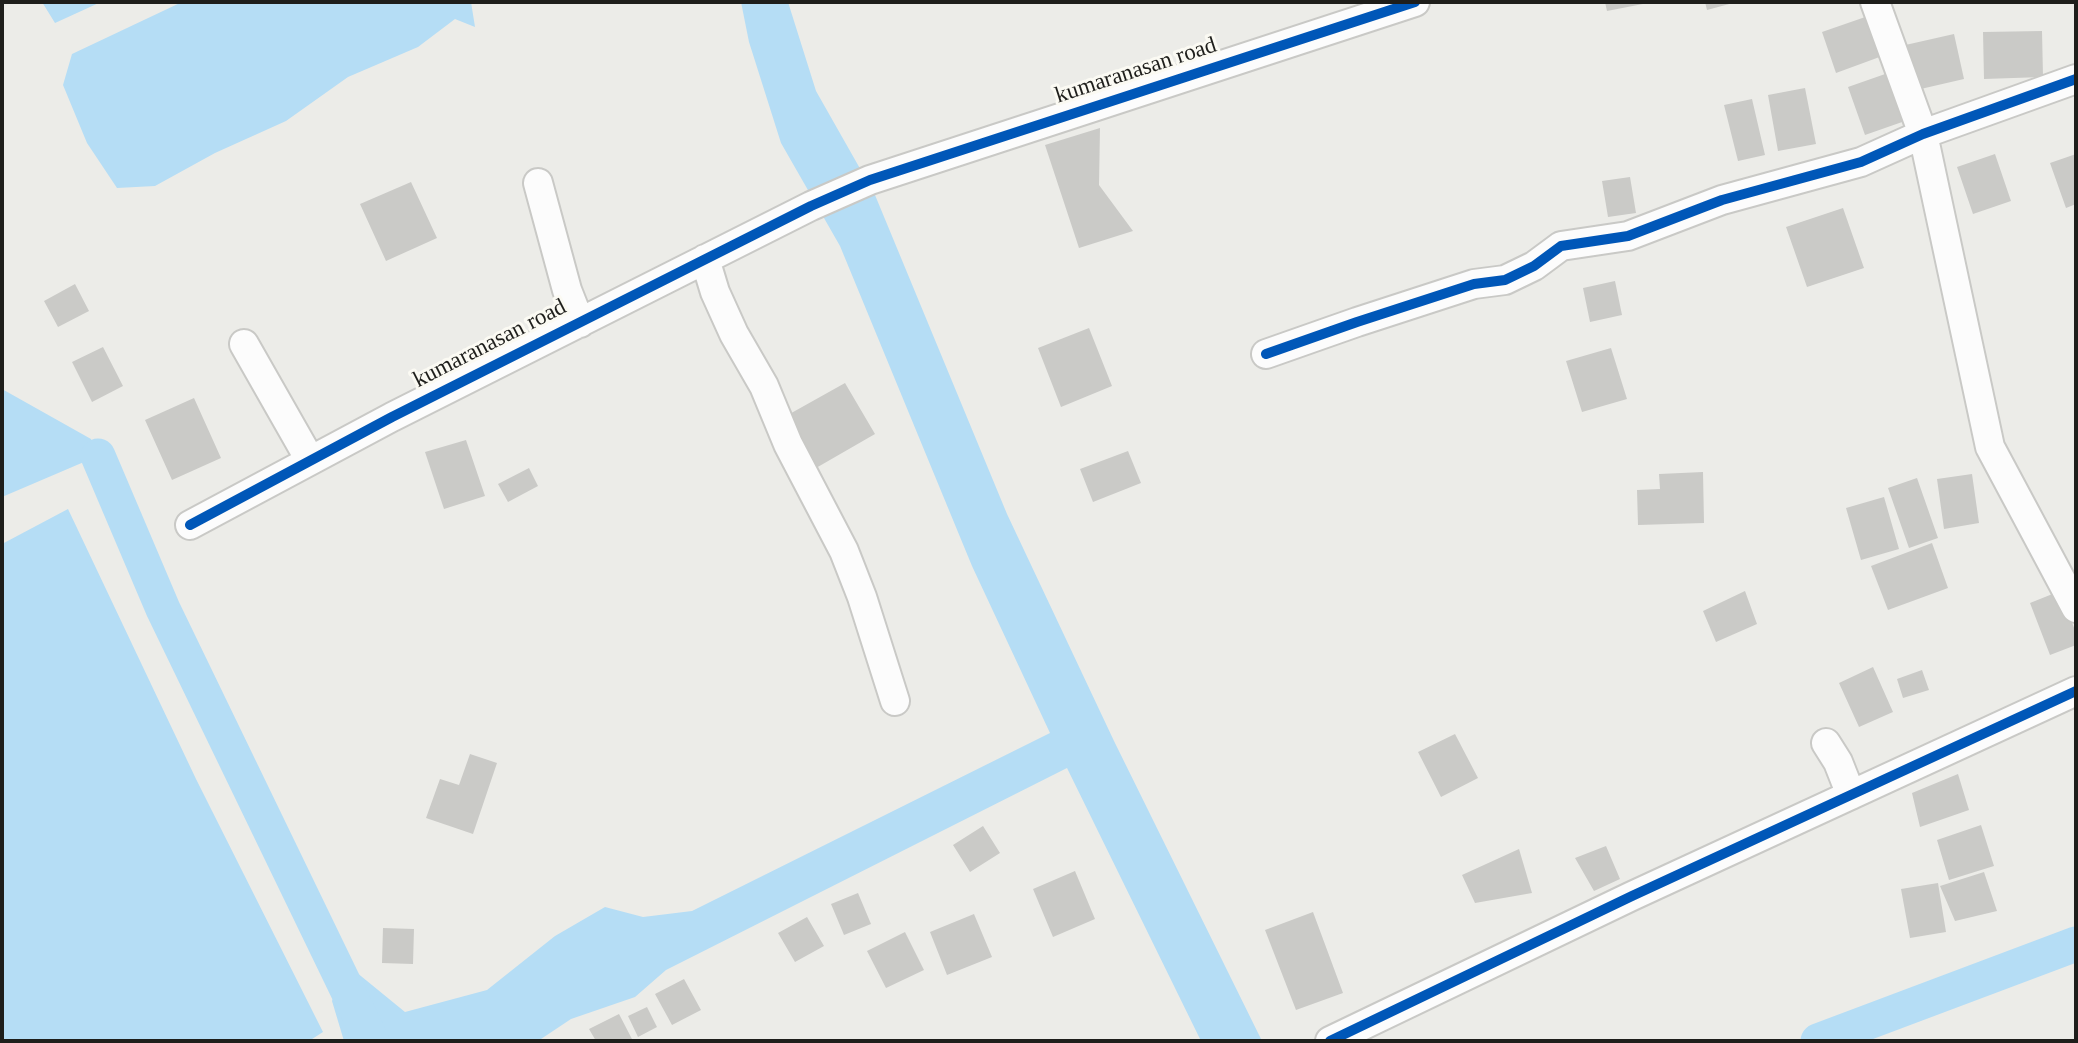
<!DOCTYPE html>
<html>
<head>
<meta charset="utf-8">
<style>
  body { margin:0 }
  #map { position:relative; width:2078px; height:1043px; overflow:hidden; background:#ecece8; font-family:Georgia,serif }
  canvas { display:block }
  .frame { position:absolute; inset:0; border:4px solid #1e1e1b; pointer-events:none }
</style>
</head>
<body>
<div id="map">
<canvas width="2078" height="1043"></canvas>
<div class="frame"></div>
</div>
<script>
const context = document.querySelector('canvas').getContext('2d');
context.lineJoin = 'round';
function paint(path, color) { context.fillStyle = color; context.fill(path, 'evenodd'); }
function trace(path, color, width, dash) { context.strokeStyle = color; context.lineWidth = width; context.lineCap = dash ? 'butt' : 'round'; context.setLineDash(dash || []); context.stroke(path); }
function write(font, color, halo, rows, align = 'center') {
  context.font = font + ' Georgia,serif'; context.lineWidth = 6; context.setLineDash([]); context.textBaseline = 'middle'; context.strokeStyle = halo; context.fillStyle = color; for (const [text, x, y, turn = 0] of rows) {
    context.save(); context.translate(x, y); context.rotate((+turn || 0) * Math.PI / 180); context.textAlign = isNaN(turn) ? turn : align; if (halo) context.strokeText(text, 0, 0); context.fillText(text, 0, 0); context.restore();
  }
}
paint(new Path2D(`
  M42,2H101L55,23Z
  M182,2H471L475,27L455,19L418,47L348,77L286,121L215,153L155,186L117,188L87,143L63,85L72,54Z
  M741,2H788L816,91L875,195L1007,514L1114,741L1262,1041H1201L1067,768L666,970L635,997L571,1019L538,1041H344L332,1001L345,963L405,1012L487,990L555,936L605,907L643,917L692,911L1050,733L972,566L840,246L781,143L749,42Z
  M2,389L91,439L98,456L2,497Z
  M68,509L196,779L323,1032L309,1041H2V544Z`), '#b5ddf5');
trace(new Path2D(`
  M98,456L163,609L372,1041
  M1818,1041L2076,944`), '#b5ddf5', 35);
paint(new Path2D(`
  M1605,2H1648V3L1607,11Z
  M1705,2H1733V3L1707,10Z
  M1871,15L1885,55L1836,73L1822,32Z
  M2042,31L2043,77L1984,79L1983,32Z
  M1954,34L1964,79L1912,91L1901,46Z
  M1888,73L1905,121L1865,135L1848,87Z
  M1805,88L1816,144L1778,151L1768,95Z
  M1752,99L1765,155L1738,161L1724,105Z
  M1100,128L1099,185L1133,231L1079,248L1045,145Z
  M1995,154L2011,201L1973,214L1957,167Z
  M2076,154V204L2066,208L2050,163Z
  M1630,177L1636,213L1608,217L1602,181Z
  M411,182L437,238L386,261L360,204Z
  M1843,208L1864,268L1807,287L1786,227Z
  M1615,281L1622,315L1590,322L1583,288Z
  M75,284L89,311L58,327L44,301Z
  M1089,328L1112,386L1061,407L1038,348Z
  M103,347L123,386L92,402L72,362Z
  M1611,348L1627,399L1582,412L1566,361Z
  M845,383L875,434L816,468L786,416Z
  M194,398L221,458L172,480L145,420Z
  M466,440L485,496L444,509L425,452Z
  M1128,451L1141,483L1093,502L1080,469Z
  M529,468L538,486L508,502L498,484Z
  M1703,472L1704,523L1638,525L1637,490L1660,489L1659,474Z
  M1972,474L1979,523L1944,529L1937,479Z
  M1917,478L1938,538L1909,548L1888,488Z
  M1884,497L1899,549L1861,560L1846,508Z
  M1932,543L1948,588L1888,610L1871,566Z
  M1745,591L1757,624L1716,642L1703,611Z
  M2060,591L2076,633V645L2050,655L2030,603Z
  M1873,667L1893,712L1859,727L1839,683Z
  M1922,670L1929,690L1903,698L1897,679Z
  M1455,734L1478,778L1441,797L1418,752Z
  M470,754L497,763L473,834L426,818L440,779L459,785Z
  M1958,774L1969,810L1920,827L1912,793Z
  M1981,825L1994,866L1949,880L1937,840Z
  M983,826L1000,853L970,872L953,845Z
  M1606,846L1620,879L1594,891L1575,858Z
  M1519,849L1532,893L1475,903L1462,875Z
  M1075,871L1095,919L1053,937L1033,889Z
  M1984,872L1997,911L1955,921L1940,886Z
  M1938,883L1946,932L1910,938L1901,889Z
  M858,893L871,924L844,935L831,904Z
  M1313,912L1343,993L1296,1010L1265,930Z
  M974,914L992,957L947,975L930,932Z
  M807,917L824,946L795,962L778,933Z
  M383,928L414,929L413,964L382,963Z
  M905,932L924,970L886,988L867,951Z
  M684,979L701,1010L672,1025L655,994Z
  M647,1007L657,1027L638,1037L628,1016Z
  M619,1014L633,1041H596L589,1029Z`), '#cacac7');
const minor = new Path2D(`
  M1875,2L1923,134L1990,447L2076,608
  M538,183L567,290L580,323
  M705,259L715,292L734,334L764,386L788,444L844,551L862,597L895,701
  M244,344L310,460
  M1266,354L1357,322L1474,284L1505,280L1534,266L1561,246L1628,236L1722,200L1861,162L1923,134L2076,79
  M190,525L392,417L811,206L870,180L1415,2
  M1826,743L1838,762L1851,795
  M1330,1041L1632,896L2076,691`);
trace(minor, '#c9c9c6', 32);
trace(minor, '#fcfcfc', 28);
trace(new Path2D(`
  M1266,354L1357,322L1474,284L1505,280L1534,266L1561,246L1628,236L1722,200L1861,162L1923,134L2076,79
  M190,525L392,417L811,206L870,180L1415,2
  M1330,1041L1632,896L2076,691`), '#0057b8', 10);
write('23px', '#1e1e1b', '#fbfaf3', [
  ["kumaranasan road",1136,71,-18],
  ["kumaranasan road",490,344,-27]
]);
</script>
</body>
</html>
